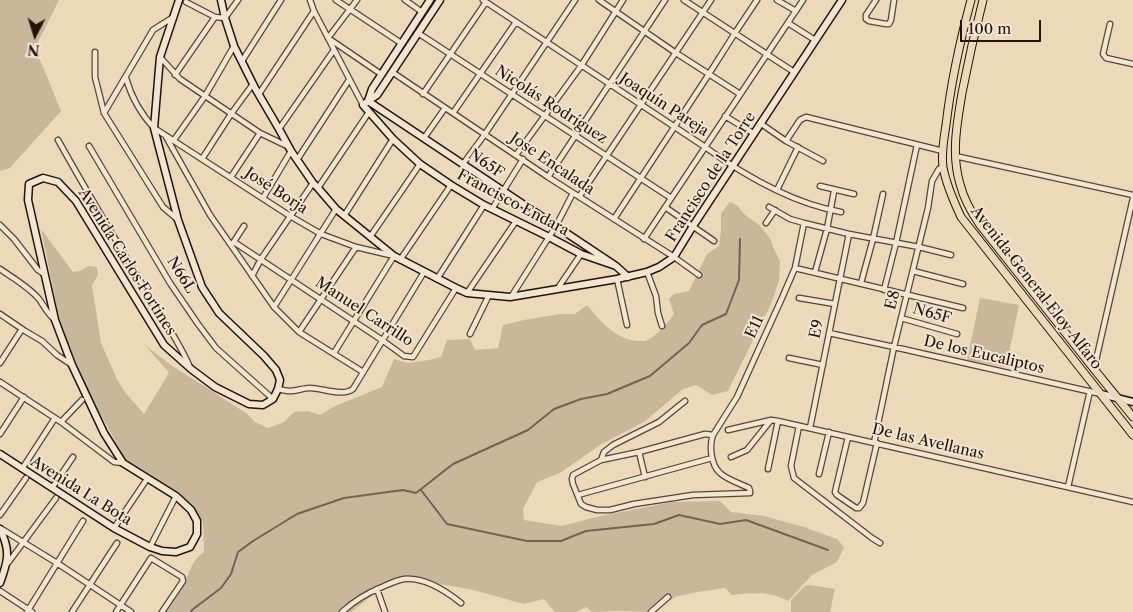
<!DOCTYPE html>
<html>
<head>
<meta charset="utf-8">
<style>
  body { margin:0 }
  #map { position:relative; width:1133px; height:612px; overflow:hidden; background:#ebd9ba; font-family:"Libre Caslon Text",serif }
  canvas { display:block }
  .north { position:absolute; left:10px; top:10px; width:50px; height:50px; -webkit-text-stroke:4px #f2e6d2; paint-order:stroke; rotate:185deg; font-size:14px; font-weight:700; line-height:20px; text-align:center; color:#241309 }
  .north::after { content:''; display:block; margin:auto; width:18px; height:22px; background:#241309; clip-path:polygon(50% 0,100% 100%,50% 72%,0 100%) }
  .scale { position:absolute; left:960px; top:20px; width:81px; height:22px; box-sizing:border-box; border:2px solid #241309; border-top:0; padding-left:6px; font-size:15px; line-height:18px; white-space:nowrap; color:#241309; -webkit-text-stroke:4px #f2e6d2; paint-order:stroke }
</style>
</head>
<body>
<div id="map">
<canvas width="1133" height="612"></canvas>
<div class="north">N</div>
<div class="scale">100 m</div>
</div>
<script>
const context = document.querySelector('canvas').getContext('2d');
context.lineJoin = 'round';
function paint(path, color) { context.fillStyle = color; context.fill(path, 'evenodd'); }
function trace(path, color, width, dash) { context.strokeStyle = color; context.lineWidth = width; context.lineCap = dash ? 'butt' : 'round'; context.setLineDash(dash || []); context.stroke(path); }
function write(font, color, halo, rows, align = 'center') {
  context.font = font + ' "Libre Caslon Text",serif'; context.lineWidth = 4; context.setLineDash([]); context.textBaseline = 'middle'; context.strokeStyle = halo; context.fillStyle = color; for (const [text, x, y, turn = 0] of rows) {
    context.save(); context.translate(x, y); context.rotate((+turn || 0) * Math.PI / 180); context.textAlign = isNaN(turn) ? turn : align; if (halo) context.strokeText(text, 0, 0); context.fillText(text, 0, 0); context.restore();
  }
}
paint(new Path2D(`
  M0,0H59L35,48L61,111L10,168L0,171Z
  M730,202L738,206L744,214L759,225L770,238L774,249L780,261L779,281L771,304L728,391L712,395L696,385L683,389L644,422L600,445L560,473L537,482L523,509L524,520L562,526L596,517L672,502L720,501L731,512L764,516L804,527L837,539L844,547L837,562L812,575L788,601C768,591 753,593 732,595L725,588L697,592L675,597L654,612L618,611L592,612L586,607L576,612H555L544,599L523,604L474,590L411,579L377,592L351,612H163C170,602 178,593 184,582C191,571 191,561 204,552L203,522L180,493L126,460L96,406L73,359L59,318L41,229L73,272L80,271L88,266L97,267L98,275L92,285L101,343L116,377L124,391L144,414L169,373L146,346L171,365L246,413L255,422L268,428L284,422L294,412L308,411L320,415L333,407L382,387L394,359L408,363L429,360L441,357L447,340L470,339L475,350L498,348L503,325L524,320L560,314H575L587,305C600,321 615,339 637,341C639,341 644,341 645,341C657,337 667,323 674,314L669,299L674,294L689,291L707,254L719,246L721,231V213Z
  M980,298L1019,305L1006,367L967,360Z
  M806,585L817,586L835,589L830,612H791V600Z`), '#c9b79c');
trace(new Path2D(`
  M421,490L447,524L527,541H561L586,531L654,524L679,515L720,524L746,520L828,550
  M191,612L192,610L221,588L231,574L238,552L253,541L297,514L344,498L403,490L416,493L453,464L528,430L554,409L581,399L607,394L650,376L689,343L702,325L726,314L739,280L740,239`), '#73624f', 2);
const street = new Path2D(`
  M310,0L314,11L328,38L363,105
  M336,0L401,43
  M357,0L328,38L381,74
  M405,0L422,12
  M483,0L705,147C745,176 791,203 841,212
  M599,0L676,53L740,94
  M684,0L794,72
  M777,0L796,11
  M876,0L866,15V19L869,21L886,24H889L891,20L894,0
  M186,2L215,17L225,18L238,0
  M788,23L815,40
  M1110,24L1103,54L1106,58L1133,64
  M418,33L671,198
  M95,52V77L104,113L163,207L177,219
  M160,57L180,79L260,133L287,146
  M242,61L281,0
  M392,72L548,177L674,257L699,275
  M175,75L215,17
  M126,78C131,96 141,114 154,128L290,216L321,234L356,247L394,256L334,353
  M259,94L314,11
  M423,94L486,2
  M104,113L153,30L172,18
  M453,113L516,22
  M725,116L753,133
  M760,123L786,141L823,161
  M279,129L334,50
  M165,135L210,215L274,307L299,332L363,372
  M424,138L445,108
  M58,140C86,190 115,239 145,289C160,314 177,338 189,365
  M174,140L205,96L234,46
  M786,141L800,120L806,117L943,151
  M89,146L170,283L198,324L216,348L273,399
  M516,155L581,66L623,0
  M955,156L1133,195
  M202,159L231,114L253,84
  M297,160L349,80
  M463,164L485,134L575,0
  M231,177L260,133
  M548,177L665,0
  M820,186L854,194
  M318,188L369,112
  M777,190L798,147
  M579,197L711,0
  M263,198L291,151
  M665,207L714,241
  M769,207L790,219L804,223L849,234L919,247L951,255
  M492,209L523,159
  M344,216L393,139
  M614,219L709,74L735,33L757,0
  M766,223L775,210
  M0,225L14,239L38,270L45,275
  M370,237L420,164
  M644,239L803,0
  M234,242L382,340L404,356L413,357L456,288
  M233,243L244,226
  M400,260L451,185
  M795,268L963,308
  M0,269C13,278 29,287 39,299C44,306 47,313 54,319
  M913,271L963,284
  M647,272L656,296L658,313L662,326
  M815,272L827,229L834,191
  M252,276L261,259L313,183
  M437,279L484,205
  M617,279L627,325
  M861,283L873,239L883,194
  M558,288L581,254
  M884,290L896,243L917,145
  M467,293L516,221
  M511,297L556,226L573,193
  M799,298L835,304
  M274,307L336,209
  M0,314L25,331L42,341L57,355L72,365
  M901,318L957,334
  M299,332L356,247
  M829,333L894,347L1101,394
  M470,334L489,295
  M789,358L823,365
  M0,363L22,329
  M1094,369L1133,198
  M0,382L61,422L114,462L123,463
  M278,389C282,390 286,391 290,391C297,391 303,388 310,388C322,388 343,397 353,389L424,272
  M61,422L82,400
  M799,426L791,466L794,478L872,538L880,543
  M810,428L849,234
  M728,430L771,420L778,421L1133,502
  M0,434L24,397
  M713,435L705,434L639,452L601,460L573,475L572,479L573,484L581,504L586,507L597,510H610L634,504L693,495L750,493V491L749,488C741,484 726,479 720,473C711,465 709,446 713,435L737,397L782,298L795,268L804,223
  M848,437L835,492L837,495L856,508H859L863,503L877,443
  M874,443L894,347L928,208L932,181L939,169L943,167
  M639,452L645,477
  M731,457L747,450L771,420
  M601,460L604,452L613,445L659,422L685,401
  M22,469L55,418
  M768,469L778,421
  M819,474L829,432
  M1068,487L1090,391
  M52,488L73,457
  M578,495L712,458
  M0,515L26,478
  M0,528L57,563L131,612
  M114,528L147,479
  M150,547L176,496
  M8,563L56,498
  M377,589L385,612
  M0,591L32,612
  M27,612L83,521
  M72,612L117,543
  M116,612L151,558L182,577L183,581L162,612
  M342,612C354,601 367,593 382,587C389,584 397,580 404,579C425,577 446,591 461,603
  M651,612L668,597`);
const secondary = new Path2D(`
  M221,0L225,18L234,46L255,88L279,129L291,151L313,183L318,188L336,209L394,256L456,288L467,293L510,297L617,279L647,272L659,267L674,257L693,226L842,0
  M440,0L377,95L368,101L363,105L393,139L420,164L451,185L484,205L549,237L581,254L616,266
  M368,101L616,266L628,277
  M368,101L372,89L430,0
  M1101,394L1133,402
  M0,454L114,528L150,547L162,551L176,552L190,547L197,534V521L191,510L176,496L123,463L104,433L72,365L55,320L28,200L29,184L43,178L58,182L76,201L164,345L191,369L215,387L249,404L263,405L273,399L278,389L280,380L276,370L264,356L219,313L202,287L178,220L154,128L160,57L179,0
  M0,529C11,551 8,561 0,583`);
const primary = new Path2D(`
  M971,0C960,41 951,82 946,125C944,138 941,153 943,167C946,184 954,202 961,217L1133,435
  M983,0C975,31 968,62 962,93C957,124 951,154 960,184C964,200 971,212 980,225L1094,369L1133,417`);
trace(street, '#564435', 7);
trace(secondary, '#241309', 9);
trace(primary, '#241309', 9);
trace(street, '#f2e6d2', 4.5);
trace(secondary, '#f2e6d2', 6);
trace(primary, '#ebd9ba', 7);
write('15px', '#241309', '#f2e6d2', [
  ["Nicolás Rodríguez",551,105,33],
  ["Joaquín Pareja",664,105,33],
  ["N65F",486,164,34],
  ["Jose Encalada",552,164,34],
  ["Francisco de la Torre",711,177,-57],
  ["José Borja",276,191,33],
  ["Francisco Endara",513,203,28],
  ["Avenida Carlos Fortines",127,262,58],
  ["N66L",181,275,58],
  ["Avenida General Eloy Alfaro",1036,288,52],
  ["E8",893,300,-76],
  ["Manuel Carrillo",364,312,33],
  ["N65F",932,314,16],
  ["E11",755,327,-65],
  ["E9",817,329,-78],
  ["De los Eucaliptos",984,355,13],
  ["De las Avellanas",928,442,13],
  ["Avenida La Bota",81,491,32]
]);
</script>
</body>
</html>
